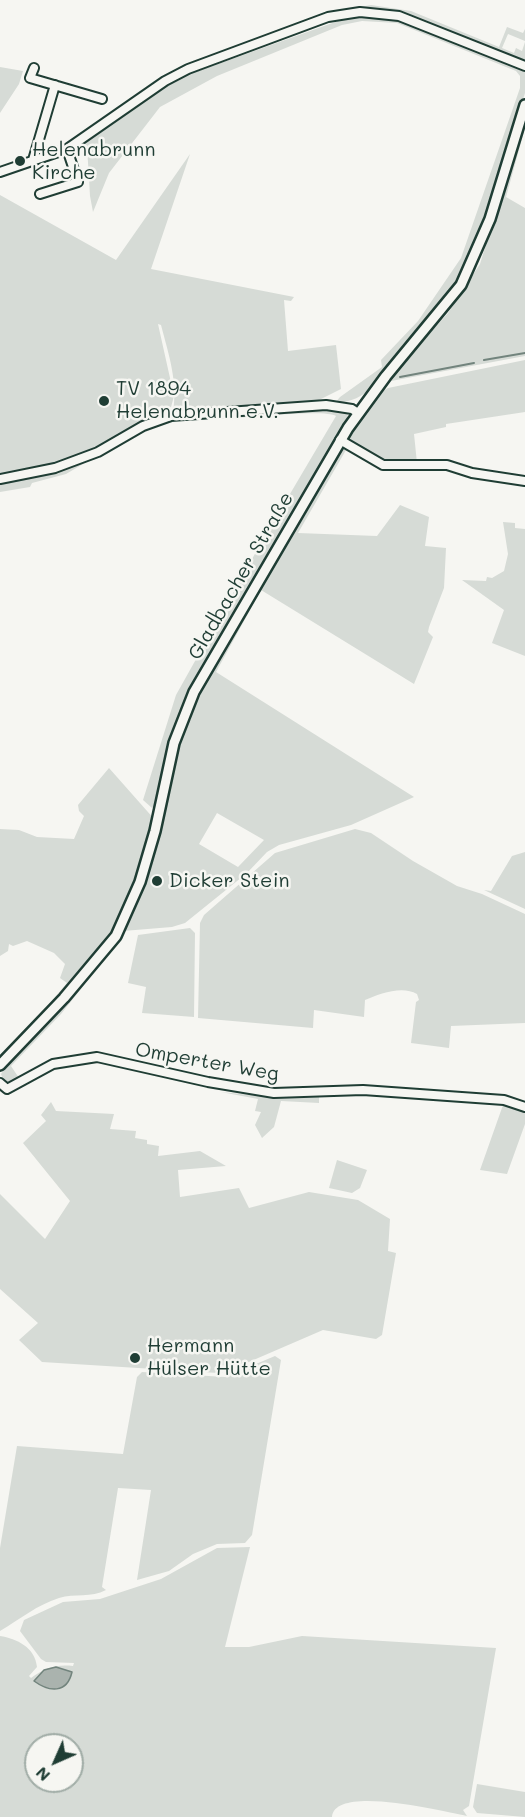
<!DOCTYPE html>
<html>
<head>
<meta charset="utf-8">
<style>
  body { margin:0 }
  #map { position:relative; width:525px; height:1817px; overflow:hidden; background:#f6f6f2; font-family:Mali,sans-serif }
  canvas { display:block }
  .north { position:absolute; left:24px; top:1733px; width:60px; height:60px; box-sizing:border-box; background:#f6f6f2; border:2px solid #a0aca6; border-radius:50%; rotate:225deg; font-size:16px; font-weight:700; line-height:24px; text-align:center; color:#1f3d34 }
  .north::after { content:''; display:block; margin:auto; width:21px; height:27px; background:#1f3d34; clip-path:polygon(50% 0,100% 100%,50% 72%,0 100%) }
</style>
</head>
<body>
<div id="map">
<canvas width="525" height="1817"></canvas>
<div class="north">N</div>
</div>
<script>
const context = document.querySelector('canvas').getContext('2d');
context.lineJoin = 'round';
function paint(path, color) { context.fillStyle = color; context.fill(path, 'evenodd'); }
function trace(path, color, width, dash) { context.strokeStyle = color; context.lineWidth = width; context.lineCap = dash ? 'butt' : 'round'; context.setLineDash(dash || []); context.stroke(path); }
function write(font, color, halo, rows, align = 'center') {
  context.font = font + ' Mali,sans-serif'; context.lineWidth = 5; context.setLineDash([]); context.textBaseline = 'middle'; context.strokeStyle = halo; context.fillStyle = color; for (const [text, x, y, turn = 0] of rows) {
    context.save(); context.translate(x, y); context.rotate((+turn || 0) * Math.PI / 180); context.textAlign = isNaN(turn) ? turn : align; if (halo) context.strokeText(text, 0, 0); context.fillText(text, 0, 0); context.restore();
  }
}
paint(new Path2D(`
  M371,5L411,11L499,47L507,27L523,33L525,29V41L508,34L502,48L514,53L516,48L522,51L525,42V62L400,13L377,8L333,12Z
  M352,16H380L399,20L523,69L525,71V93C508,149 494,209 469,262C453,296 424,324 401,353C381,377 368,402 335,403L340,397L382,367L381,360L418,321L461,258L520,88V76L516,71L397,23L362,21L342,25L217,76L160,107L109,173L93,212L90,196L87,146L74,152L144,97L173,80Z
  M0,67L23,71L19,84L0,113Z
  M525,117V128L506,197L525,208V356L391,381L394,373L448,313L480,264Z
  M190,154L151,269L294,297L291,301L284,300L288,351L336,345L341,389L309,405L173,413C178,381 169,356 161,325L158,324L174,396L170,411L82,455L55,464L0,475V195L116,260Z
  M525,360V412L446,424V427L414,434L417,463L387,464L350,443L348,438C359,421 370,398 388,388Z
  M335,409L348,413L347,419L204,668L157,805L152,808L143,800L176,695L261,543L336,416C326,409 251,417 233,418Z
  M342,449L346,450L298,533L377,536L400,505L429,517L425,546L446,548L444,588L429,627L428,632L433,637L414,684L261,590L216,672L414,797L351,825L279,845L267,852L247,873L185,923L172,927L123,931L152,862L177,750L186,721L191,720L192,708L206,679ZM217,813L264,840L238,867L199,844Z
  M95,457L66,474L32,483L30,487L0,492V481L68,467Z
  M503,522L515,523V528L525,529V656L492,643L504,610L462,580L486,581L487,577L492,578L504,571L508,554Z
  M109,768L155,820C144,861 132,901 109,937C94,961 71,983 53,1005L50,1003L67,983L60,978L65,964L54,953L27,941L13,946L9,944L8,951L0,956V829L19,830L37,837L74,839L84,816L79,811L78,805Z
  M355,829L371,833L413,861L457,886L482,894L525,914V1023L451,1026L449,1048L411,1043L416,1002L419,1000L417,994C402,985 379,994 365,1000L364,1017L314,1010L313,1028L198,1018L200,923L204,915L275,853Z
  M525,852V909L484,890L491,891L512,856Z
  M190,928L195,933L194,1017L142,1013L146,987L128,983L138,935Z
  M119,941L61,1014L11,1066L19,1078L8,1083L4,1081L1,1074L4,1070L81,986L113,943Z
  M221,1092L281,1098L319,1097V1103L281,1101L274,1127L262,1138L255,1125L261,1112L255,1111L258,1099Z
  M51,1102L56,1111L114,1114L110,1129L136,1131L135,1138L147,1140V1144L159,1146L158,1156L200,1151L226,1166L178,1170L180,1197L239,1188L249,1208L309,1192L358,1200L390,1219L388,1251L396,1253L382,1335L376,1339L323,1330L228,1371L218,1373L42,1362L19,1340L38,1323L0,1289V1194L45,1239L70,1201L23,1143L46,1121L41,1115Z
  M503,1105L525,1111V1124L507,1174L480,1170Z
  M337,1160L367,1170L360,1188L352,1193L329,1188Z
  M275,1356L281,1360L252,1535L245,1543L217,1544L193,1554L169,1571L137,1580L151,1490L118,1488L102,1587L106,1590C91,1598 75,1593 59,1598C37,1605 20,1619 0,1631V1548L17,1446L123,1454L137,1377L142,1372L225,1377Z
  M250,1547L225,1647H249L302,1636L496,1648L469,1806L463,1810L467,1816C444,1812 335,1784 332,1817H0V1636C17,1639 35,1647 37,1667L29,1676L31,1678C45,1668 56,1664 73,1666L74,1663L46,1662L41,1659L20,1631L24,1620L63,1602L100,1599L161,1579L217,1548ZM36,1745H72V1781H36Z
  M477,1784L525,1792V1817L477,1813L473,1807Z`), '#d6dbd6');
const water = new Path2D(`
  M56,1667L72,1672C67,1694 49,1692 34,1681L44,1670Z`);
paint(water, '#aab3ae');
trace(water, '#72847d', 1.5);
trace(new Path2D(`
  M484,360L525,353
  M400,377L474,363`), '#72847d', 2);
const minor = new Path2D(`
  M34,68L30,78L102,99
  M33,160L55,85
  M0,172L67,149L165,81L188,69L328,17L360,12L399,16L525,66
  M40,194L78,182L67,149
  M340,440L383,465H447L472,473L525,481
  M0,479L55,468L98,452L143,426L171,416L326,405L352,409L358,413
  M0,1083L7,1089L53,1064L97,1057L208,1082L274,1093L363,1090L504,1100L525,1107`);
const major = new Path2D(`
  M0,1065L64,998L116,936L140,882L155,831L174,743L194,692L348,428L386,376L461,285L490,219L525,105`);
trace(minor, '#1f3d34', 12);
trace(major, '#1f3d34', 14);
trace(minor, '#f6f6f2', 8);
trace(major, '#f6f6f2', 9);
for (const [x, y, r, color] of [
  [20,161,6,"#1f3d34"],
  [104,401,6,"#1f3d34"],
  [157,881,6,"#1f3d34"],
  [135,1358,6,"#1f3d34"]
]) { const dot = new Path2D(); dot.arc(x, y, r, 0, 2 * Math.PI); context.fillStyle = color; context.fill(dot); trace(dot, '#f6f6f2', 2); }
write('20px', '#1f3d34', '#f6f6f2', [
  ["Helenabrunn",32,150],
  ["Kirche",32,173],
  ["TV 1894",116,389],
  ["Helenabrunn e.V.",116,412],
  ["Dicker Stein",169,881],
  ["Hermann",147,1346],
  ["Hülser Hütte",147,1369]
], 'left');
write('20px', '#1f3d34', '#f6f6f2', [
  ["Gladbacher Straße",241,576,-60],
  ["Omperter Weg",207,1062,10]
]);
</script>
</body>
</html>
